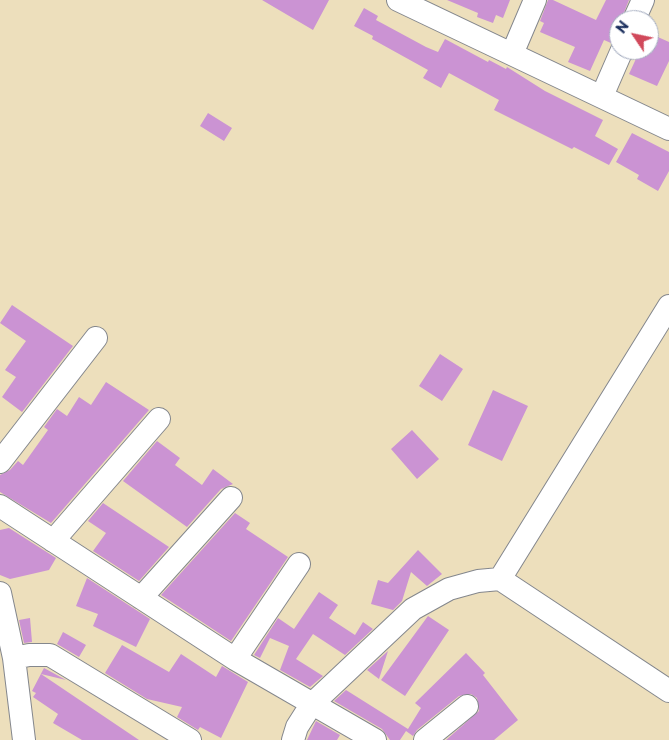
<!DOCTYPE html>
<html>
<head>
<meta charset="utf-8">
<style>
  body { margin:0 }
  #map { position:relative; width:669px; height:740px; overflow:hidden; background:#eddfbc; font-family:"Playpen Sans",sans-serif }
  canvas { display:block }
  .north { position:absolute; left:609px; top:10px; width:50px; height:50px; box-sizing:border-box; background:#fff; border:1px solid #a4acbf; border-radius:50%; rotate:304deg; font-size:14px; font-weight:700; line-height:20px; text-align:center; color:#1b2f5e }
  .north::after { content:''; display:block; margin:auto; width:18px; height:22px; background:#d1495b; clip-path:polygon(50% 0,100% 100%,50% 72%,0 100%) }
</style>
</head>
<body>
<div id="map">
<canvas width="669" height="740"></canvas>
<div class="north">N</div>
</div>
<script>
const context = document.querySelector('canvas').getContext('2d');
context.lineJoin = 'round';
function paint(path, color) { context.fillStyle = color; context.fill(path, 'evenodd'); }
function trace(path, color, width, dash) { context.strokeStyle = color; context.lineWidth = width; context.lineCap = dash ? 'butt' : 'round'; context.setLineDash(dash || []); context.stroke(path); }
paint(new Path2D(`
  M262,0H329L313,30Z
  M447,0H510L503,18L496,15L493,23L477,17L478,13Z
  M548,0H553L596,20L606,0H629L621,20H619V37L611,43L604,40L590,71L568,62L575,47L540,32L544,23L540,21Z
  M364,8L378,16L376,20L426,47L438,52L445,39L488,62L489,60L506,69L507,67L545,91L603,120L595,136L618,149L609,165L574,147L572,149L494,110L499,100L449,73L441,88L423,78L428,70L372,39L373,36L354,26Z
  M649,33L669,42V61L657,86L629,74L640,50H649Z
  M208,113L232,128L224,141L200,126Z
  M632,133L669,152V171L658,191L637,179L639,175L616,162Z
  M12,305L73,346L22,412L2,397L16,377L5,370L26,341L0,323Z
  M440,354L463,369L442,401L419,386Z
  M106,382L149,410L51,523L0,492V475L10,470L18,461L23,465L48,430L44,427L57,409L67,416L79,397L91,405Z
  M493,390L528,406L502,461L468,445Z
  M412,430L439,459L417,479L391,449Z
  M157,441L180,458L175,465L202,485L213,469L233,484L221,489L187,527L123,481Z
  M103,503L169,547L139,581L93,551L106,533L88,521Z
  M235,513L250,523L246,529L288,557L231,641L161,595Z
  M9,528L56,558L49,570L10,579L0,575V530Z
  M418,550L442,574L427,586L411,572L402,601L393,610L371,604L378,580L388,583Z
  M87,578L150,619L136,647L93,626L98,614L76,606Z
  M319,592L338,605L329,618L355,635L363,622L373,629L345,655L313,634L296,659L323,676L310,687L280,670L289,646L270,638L260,658L254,655L278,618L294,629Z
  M428,616L449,630L405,696L381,680Z
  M30,618L32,642L24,643L19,620Z
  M63,632L86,645L79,657L57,644Z
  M122,645L169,672L181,654L216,677L222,666L248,682L221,738L200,727L198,730L177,717L182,707L147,699L105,673Z
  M388,651L379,679L367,670Z
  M466,653L485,673L483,675L518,720L494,740H446L479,711L477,698L471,694L459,696L417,730L413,736L406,731L400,740H390L382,729L334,701L346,690L408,729L421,708L415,703Z
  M44,668L66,680L41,674L139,740H82L53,723L58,714L33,697L36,693L32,691Z
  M316,721L340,735L337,740H307Z`), '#cb93d3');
const minor = new Path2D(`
  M398,0L669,129
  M634,20L643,0
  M512,54L535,0
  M602,96L622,50
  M0,462L96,338
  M0,506L235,659L375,740
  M53,541L159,419
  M500,579L669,306
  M0,593L14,658L24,740
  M141,598L231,498
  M14,658L29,655H50L190,740
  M235,659L299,564
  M293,740L297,727L311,705L413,609L449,589L478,581L500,579L669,691
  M425,740L467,706`);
trace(minor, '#84878d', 24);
trace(minor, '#fff', 22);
</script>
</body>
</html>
